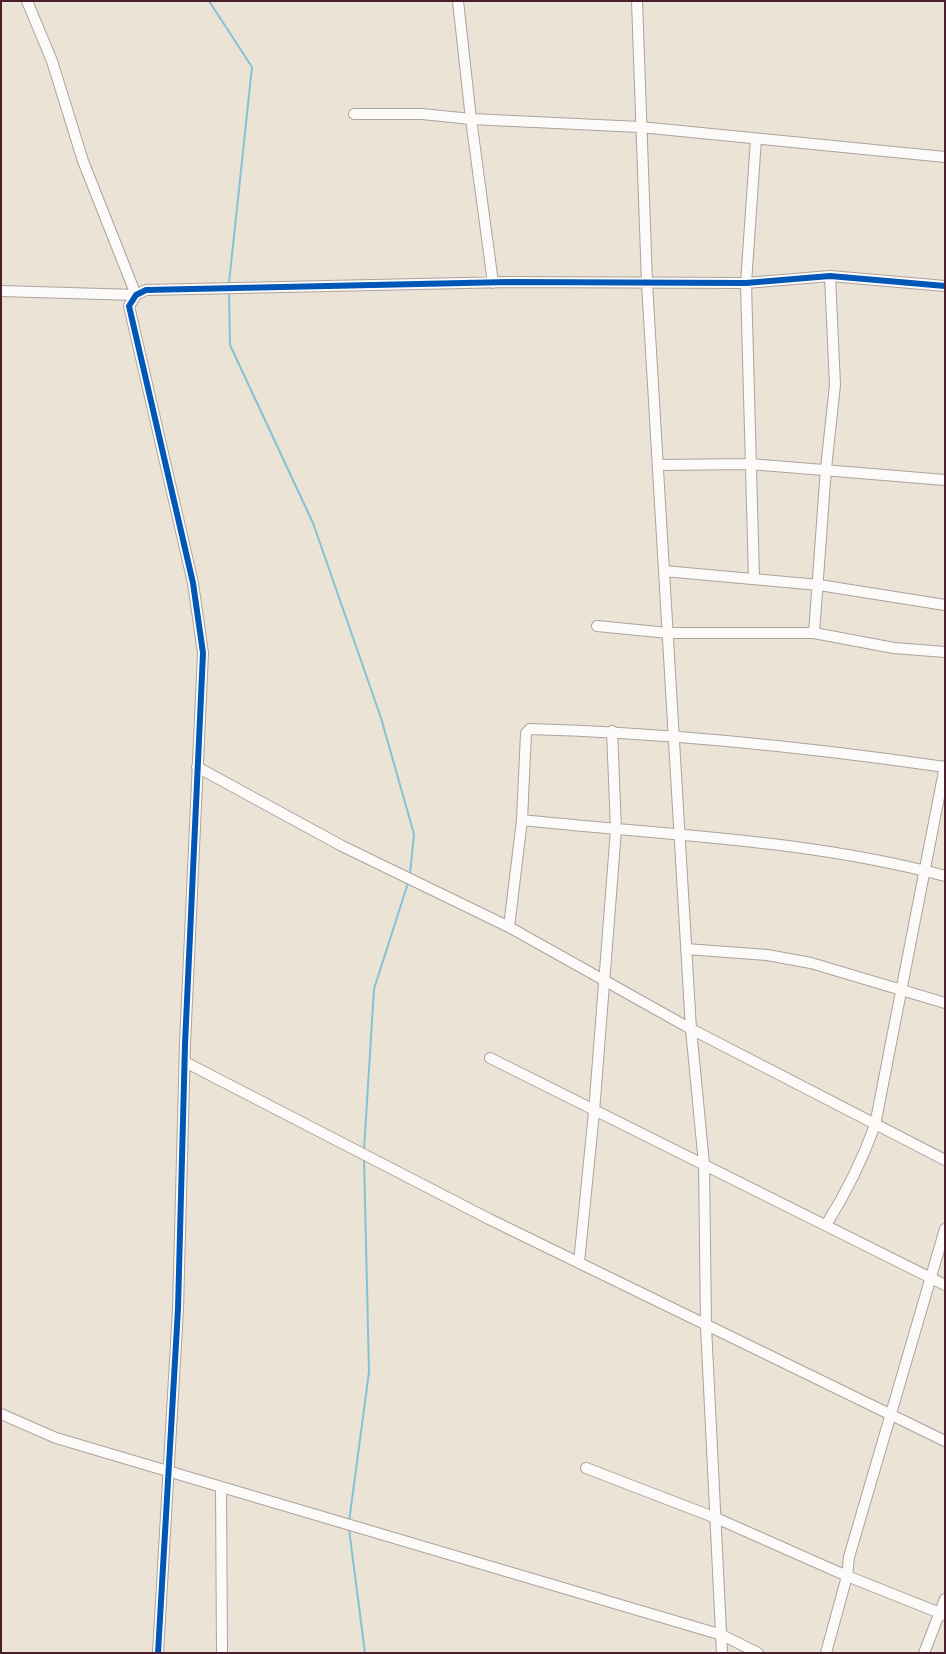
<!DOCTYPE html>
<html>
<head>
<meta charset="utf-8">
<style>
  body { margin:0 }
  #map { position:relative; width:946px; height:1654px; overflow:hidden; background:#eae3d6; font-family:"Gochi Hand",sans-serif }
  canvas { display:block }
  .frame { position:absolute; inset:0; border:2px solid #4a1f2b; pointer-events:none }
</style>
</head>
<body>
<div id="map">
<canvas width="946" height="1654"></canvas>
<div class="frame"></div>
</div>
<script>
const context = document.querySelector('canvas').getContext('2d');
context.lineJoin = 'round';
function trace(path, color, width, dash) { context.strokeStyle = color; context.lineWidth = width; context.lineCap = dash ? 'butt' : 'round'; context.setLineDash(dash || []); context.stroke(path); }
trace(new Path2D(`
  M209,1L252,67L229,283
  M229,291L230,345L313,523L381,718L414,834L410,874
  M364,1150L374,989L408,883
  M349,1522L369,1372L364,1158
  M349,1529L365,1653`), '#84c2d6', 2);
const minor = new Path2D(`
  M458,1L471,119L493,283
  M637,1L647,283L691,1029L704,1164L706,1326L722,1653
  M354,114H422L471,119L640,127L945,157
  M1,291L136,295L83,161L52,61L27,1
  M658,465L750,464L945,480
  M664,571L819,585L945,605
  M754,579L746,283L756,139
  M597,626L668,633H814L894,648L945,652
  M814,633L826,468L835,385L830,276
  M197,767L342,846L509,927L691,1029L945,1160
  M522,820C663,835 807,839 945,876
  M509,927L522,820L526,733L530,729C669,733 807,747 945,767
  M686,949L767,955L811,963L945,1003
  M490,1058L945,1285
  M185,1062L489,1219L945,1441
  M826,1225C846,1193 862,1161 875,1125L945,766
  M579,1263L594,1112L616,830L612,731
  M1,1414L56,1438L722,1635L758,1653
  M586,1468L716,1518L847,1576L945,1615
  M221,1488L222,1653
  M158,1653L178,1309L185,1044L203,653L193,583L129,306L136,295L146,290L509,282L746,283L830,276L945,286
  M826,1653L847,1576L849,1557L945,1229
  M924,1653L945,1599`);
trace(minor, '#aca39d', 12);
trace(minor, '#fcfbf9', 10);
trace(new Path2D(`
  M158,1653L178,1309L185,1044L203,653L193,583L129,306L136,295L146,290L509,282L746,283L830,276L945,286`), '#0057b8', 6);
</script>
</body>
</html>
